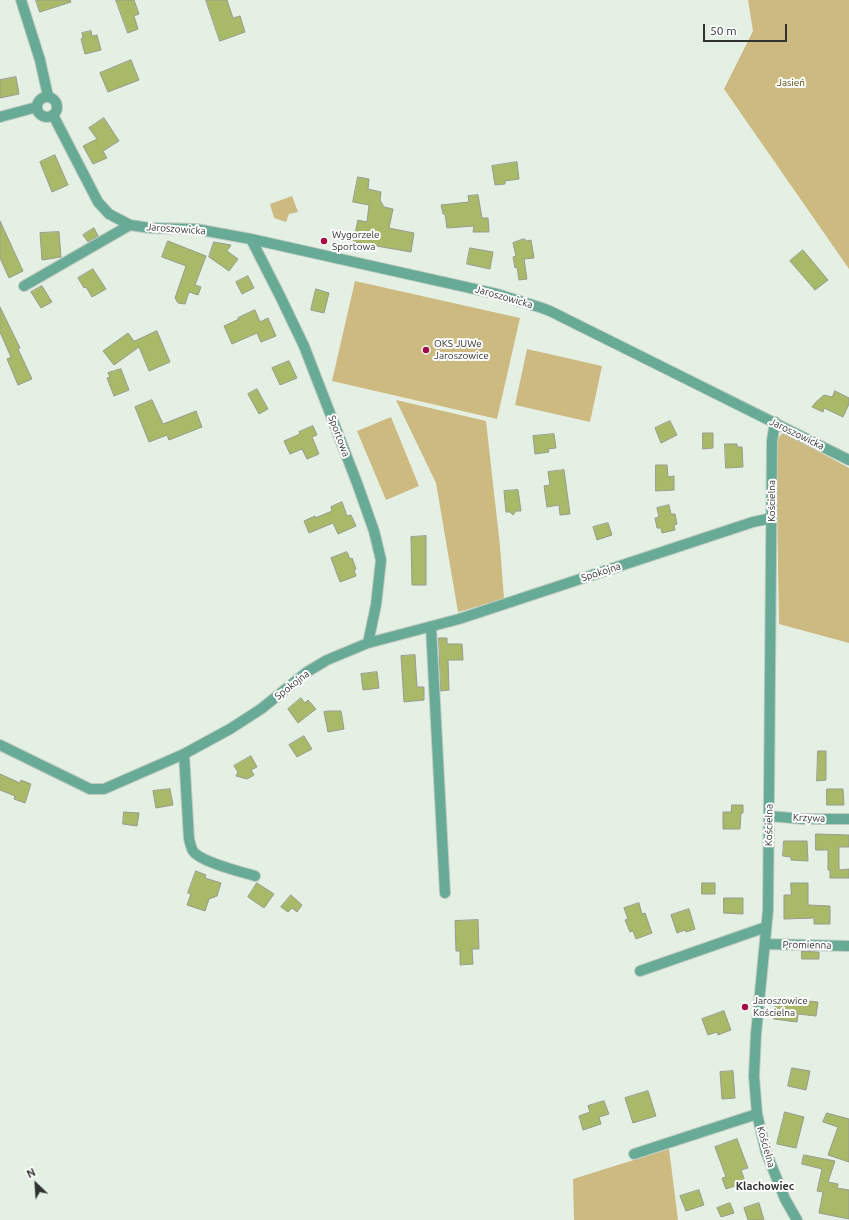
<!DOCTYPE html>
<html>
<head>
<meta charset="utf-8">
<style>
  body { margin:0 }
  #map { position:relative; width:849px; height:1220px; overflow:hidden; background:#e5f0e5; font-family:Ubuntu,sans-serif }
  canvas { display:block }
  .north { position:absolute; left:16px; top:1164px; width:40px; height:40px; -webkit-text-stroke:3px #fff; paint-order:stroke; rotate:335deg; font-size:11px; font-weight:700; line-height:16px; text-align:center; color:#303430 }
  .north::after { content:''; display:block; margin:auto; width:14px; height:18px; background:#303430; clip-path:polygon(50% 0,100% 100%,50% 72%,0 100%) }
  .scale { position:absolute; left:703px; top:24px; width:84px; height:18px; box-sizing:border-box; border:2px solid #303430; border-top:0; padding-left:5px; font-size:12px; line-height:14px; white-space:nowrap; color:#303430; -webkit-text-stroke:3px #fff; paint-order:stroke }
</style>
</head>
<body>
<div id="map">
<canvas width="849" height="1220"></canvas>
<div class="north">N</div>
<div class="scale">50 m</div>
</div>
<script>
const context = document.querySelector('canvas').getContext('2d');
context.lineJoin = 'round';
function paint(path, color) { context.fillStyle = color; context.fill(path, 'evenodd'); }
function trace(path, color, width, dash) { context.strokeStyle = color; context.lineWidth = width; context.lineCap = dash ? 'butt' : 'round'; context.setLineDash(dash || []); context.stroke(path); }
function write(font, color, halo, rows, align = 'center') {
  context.font = font + ' Ubuntu,sans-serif'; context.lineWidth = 4; context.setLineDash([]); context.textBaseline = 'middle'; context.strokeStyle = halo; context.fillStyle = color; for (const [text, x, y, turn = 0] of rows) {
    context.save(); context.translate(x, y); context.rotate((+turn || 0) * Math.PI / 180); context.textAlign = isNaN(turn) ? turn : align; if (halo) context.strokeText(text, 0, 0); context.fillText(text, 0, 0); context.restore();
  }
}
paint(new Path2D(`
  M748,0H849V269L724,89L753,31Z
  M292,196L298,212L289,214L286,222L274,218L270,204Z
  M355,281L520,318L497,419L332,381Z
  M527,349L602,366L590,422L515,405Z
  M396,400L486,421L500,546L504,599L458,612L436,483Z
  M391,417L419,486L386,500L357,431Z
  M783,432L849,468V643L779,624L776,441Z
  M669,1149L678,1220H574L573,1179Z`), '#cdba80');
const building = new Path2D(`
  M36,0H70L71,2L40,12Z
  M116,0H134L139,14L134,16L138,29L128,33Z
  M206,0H227L233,18L240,16L245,32L220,41Z
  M91,31L92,36L97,35L101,50L85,54L81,39L83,38L82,33Z
  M131,60L139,80L108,92L100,73Z
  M16,77L19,94L0,98V80Z
  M104,118L119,141L103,151L107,158L93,164L83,146L97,139L89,128Z
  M55,155L68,185L52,192L40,162Z
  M517,162L519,179L505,181V184L495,185L492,166Z
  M358,177L369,179L368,189L381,192L380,200L384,207L393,209L389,228L414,233L411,252L353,242L358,220L367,222L369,205L353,202Z
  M478,195L482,218H488L489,232H473L474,226L447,228L445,214H443L441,205L469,202L468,196Z
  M0,221L23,271L9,278L0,258Z
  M94,228L98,236L88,242L83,235Z
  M59,232L61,257L42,260L40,233Z
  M524,239L527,241L531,240L534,258L524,259L527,279L519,280L517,267L515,268L513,257L516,256L513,243Z
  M168,241L206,256L195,285L201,287L198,295L189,292L185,304L178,303L175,298L186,266L162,257Z
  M214,242L231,245L227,251L238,259L229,271L209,257Z
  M470,248L493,252L490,269L467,264Z
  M803,250L828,280L815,290L790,261Z
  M93,269L106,289L92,297L86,287L84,288L78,278Z
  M248,276L254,288L242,294L236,282Z
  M42,286L52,302L41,308L31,292Z
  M316,289L329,293L324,313L311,310Z
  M0,307L20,348L18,349L32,379L18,385L7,359L11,357L0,332Z
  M255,310L260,322L268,318L276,336L261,342L257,333L232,344L224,326L239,319L238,318Z
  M157,331L170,362L149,371L139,347L114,365L103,351L128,333L134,341Z
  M289,361L297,378L280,385L272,368Z
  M121,369L129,390L114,396L107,378L110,377L108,373Z
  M257,389L268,409L259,414L248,394Z
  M835,391L849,398V404L843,417L824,408L823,412L812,407L815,403L824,395L832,397Z
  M152,400L163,424L196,411L202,427L169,440L167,435L149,442L135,407Z
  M670,421L677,435L661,443L655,428Z
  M313,426L317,435L312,437L319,454L307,459L302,449L290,454L284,441L300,434L299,432Z
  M703,433H713V448L703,449Z
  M554,434L556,448L548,449L549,452L535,454L533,436Z
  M725,444H737V447H742L743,467L726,468Z
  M656,465H667L668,477L674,476V490L656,491Z
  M564,470L570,514L560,515L559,505L547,507L544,486L550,485L548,472Z
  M518,490L521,511H516L513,515L510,512H506L504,491Z
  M342,502L347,516L351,515L356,526L338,534L333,523L309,533L304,521L315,516V518L332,511L331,507Z
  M669,505L671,514H675L677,524L674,525L675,530L662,533L661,528H657L655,518L659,517L657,508Z
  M608,523L612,535L597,540L593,527Z
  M426,536V585H412L411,537Z
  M347,552L350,559L352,558L356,569L354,570L356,576L340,582L331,558Z
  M439,638H447V644H462L463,660H448L449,690L441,691Z
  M415,655L417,687H424V700L404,702L401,656Z
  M377,672L379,688L363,690L361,674Z
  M301,698L305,703L308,700L316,709L298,723L288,709Z
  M329,711H341L344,729L328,732L324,712Z
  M304,736L312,749L297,757L289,745Z
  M818,751H826V780L817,781Z
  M251,756L257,767L251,770L254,775L247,779L236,776L238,772L234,766Z
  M0,774L20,783L21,780L31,784L25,803L14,799L15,796L0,790Z
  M170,789L173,805L156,808L153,791Z
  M827,789H843L844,805H827Z
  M732,805H743V813H741L740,829H723V812H731Z
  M124,812L139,813L137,826L123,824Z
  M816,834L849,835V847H839V870L849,869V878H830V870H828V850H816Z
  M784,841H807L808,861L791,860V857L783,856Z
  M196,871L206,875L205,878L221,883L217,896L209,899L205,911L187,905L191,894L188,893Z
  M257,883L274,894L264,908L248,897Z
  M702,883H715V894H702Z
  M791,883H808V905L830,906V924H814V918L784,919V895H791Z
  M291,895L302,905L297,912L292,908L288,912L281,907Z
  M724,898H743V914L724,913Z
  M639,903L642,914L645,913L652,933L636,939L633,931L630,932L625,920L628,919L624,908Z
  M689,909L695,929L686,932L685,930L677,933L671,915Z
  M478,920L479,949H472L473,964L460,965V951H456L455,921Z
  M802,951L819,952V959H802Z
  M776,1001L808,1004V1001L818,1002L816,1016L798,1014L797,1022L774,1019Z
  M724,1011L731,1030L718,1035L717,1032L708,1035L702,1019Z
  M792,1068L810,1071L806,1090L788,1086Z
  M733,1071L735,1098L722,1099L720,1072Z
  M648,1091L656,1116L633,1123L625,1098Z
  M604,1101L609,1114L599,1117L601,1124L583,1130L579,1116L590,1112L588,1106Z
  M785,1112L804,1117L796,1148L777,1144Z
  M827,1113L849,1119V1162L828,1155L838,1127L823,1122Z
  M737,1139L748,1168L741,1170L745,1181L739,1183L738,1185L726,1189L722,1178L726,1177L715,1147Z
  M804,1155L835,1161L828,1182L838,1184L837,1188L849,1190V1219L819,1213L823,1192L817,1191L822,1169L802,1164Z
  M699,1190L704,1205L686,1211L680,1196Z
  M730,1203L734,1213L721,1217L717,1208Z
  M759,1203L764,1220H748L744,1208Z`);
paint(building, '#a8b968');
trace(building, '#989b8e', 1);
const minor = new Path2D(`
  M21,0L40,60L48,96
  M37 107a10 10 0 1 1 20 0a10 10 0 1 1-20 0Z
  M53,115L98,202L109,214L130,225L150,228L196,229L251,239L497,294L542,308L550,311L849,460
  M0,117L37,107
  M251,239L280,296L304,346L357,483L374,531L381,560L376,605L368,643
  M24,286L130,225
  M775,422L772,441L768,910L756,1034L754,1076L757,1114L766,1152L785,1199L797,1220
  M431,627L445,893
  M0,745L90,789H104L184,754L230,729L261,709L307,672L327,660L368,643L459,619L753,522L772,518
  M184,754L189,839C190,842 191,848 193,851C200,862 242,872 255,876
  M769,816L803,819H849
  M765,944L849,946
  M640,971L766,927
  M634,1154L757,1114`);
trace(minor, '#c1cac1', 12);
trace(minor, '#67ab97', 10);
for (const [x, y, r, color] of [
  [324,241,4,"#a40b45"],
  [426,350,4,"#a40b45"],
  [745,1007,4,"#a40b45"]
]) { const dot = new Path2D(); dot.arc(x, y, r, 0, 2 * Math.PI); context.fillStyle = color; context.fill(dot); trace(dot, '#fff', 1.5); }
write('10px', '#5b4802', '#fff', [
  ["Jasień",791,83]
]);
write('10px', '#303430', '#fff', [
  ["Jaroszowicka",176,229,4],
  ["Jaroszowicka",504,297,16],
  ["Jaroszowicka",797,434,26],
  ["Sportowa",339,436,69],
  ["Kościelna",772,501,-90],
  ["Spokojna",601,572,-18],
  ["Spokojna",292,685,-38],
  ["Krzywa",809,818,2],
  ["Kościelna",769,825,-89],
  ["Promienna",807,945,1],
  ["Kościelna",766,1147,74]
]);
write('10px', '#303430', '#fff', [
  ["Wygorzele",332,235],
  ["Sportowa",332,247],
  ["OKS JUWe",434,344],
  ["Jaroszowice",434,356],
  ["Jaroszowice",753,1001],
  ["Kościelna",753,1013]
], 'left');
write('bold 11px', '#303430', '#fff', [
  ["Klachowiec",765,1186]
]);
</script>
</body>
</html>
